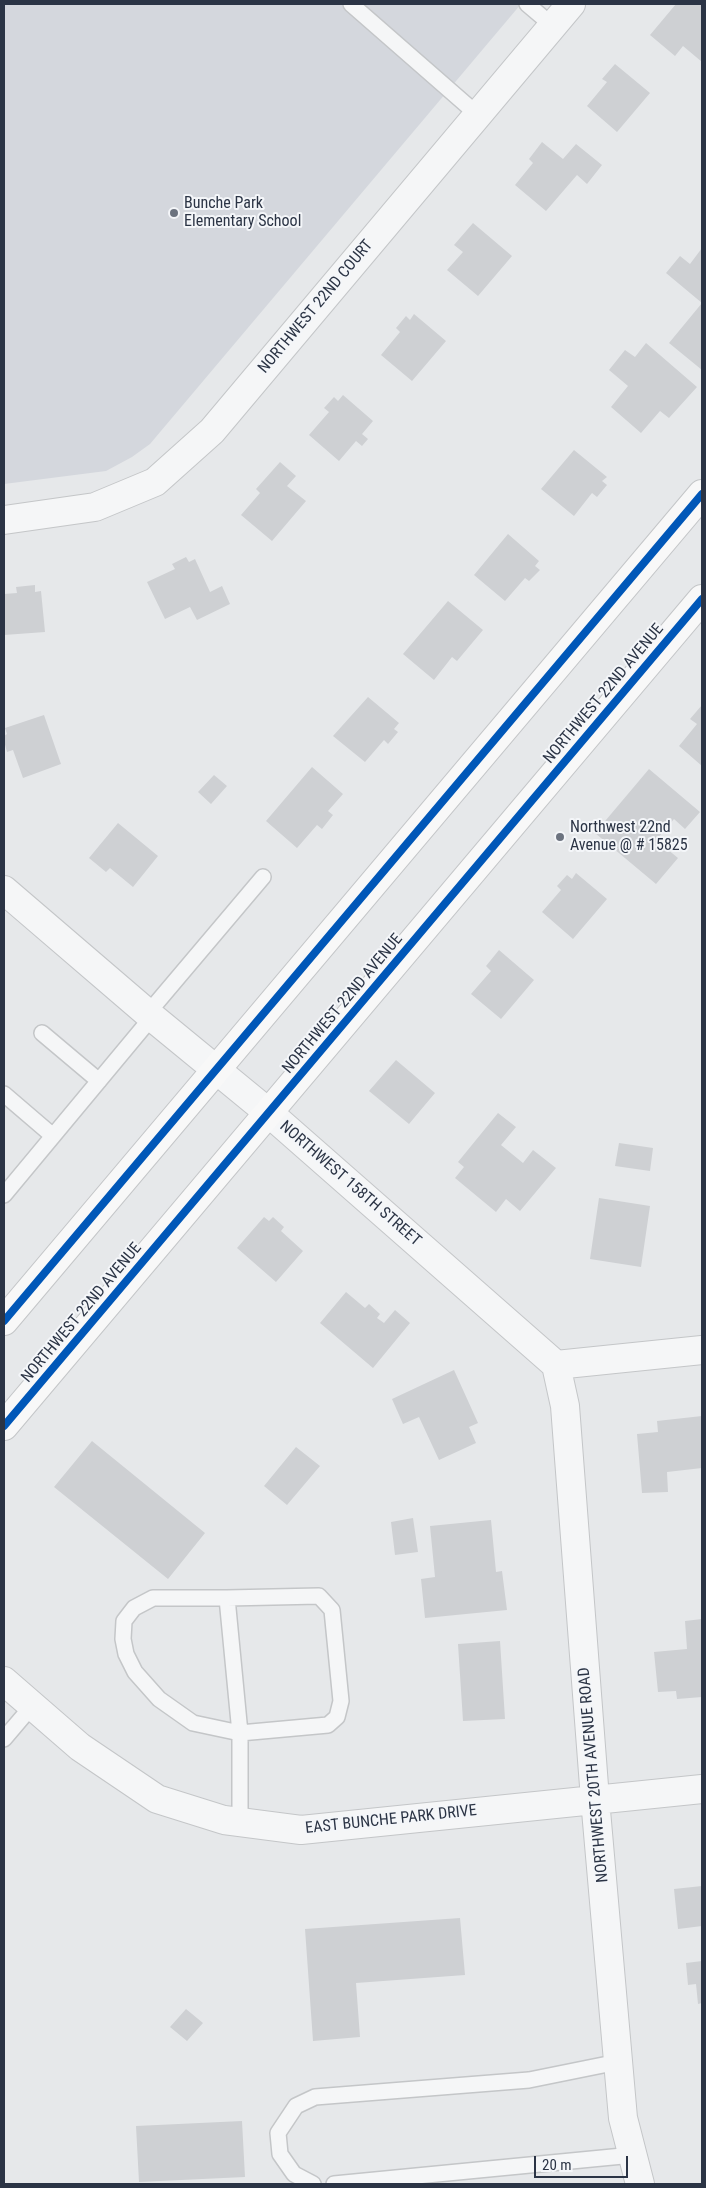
<!DOCTYPE html>
<html>
<head>
<meta charset="utf-8">
<style>
  body { margin:0 }
  #map { position:relative; width:706px; height:2188px; overflow:hidden; background:#e6e8ea; font-family:"Roboto Condensed",sans-serif }
  canvas { display:block }
  .frame { position:absolute; inset:0; border:5px solid #2b3445; pointer-events:none }
  .scale { position:absolute; left:534px; top:2156px; width:94px; height:22px; box-sizing:border-box; border:2px solid #2b3445; border-top:0; padding-left:6px; font-size:15px; line-height:18px; white-space:nowrap; color:#2b3445; -webkit-text-stroke:4px #f4f6f9; paint-order:stroke }
</style>
</head>
<body>
<div id="map">
<canvas width="706" height="2188"></canvas>
<div class="frame"></div>
<div class="scale">20 m</div>
</div>
<script>
const context = document.querySelector('canvas').getContext('2d');
context.lineJoin = 'round';
function paint(path, color) { context.fillStyle = color; context.fill(path, 'evenodd'); }
function trace(path, color, width, dash) { context.strokeStyle = color; context.lineWidth = width; context.lineCap = dash ? 'butt' : 'round'; context.setLineDash(dash || []); context.stroke(path); }
function write(font, color, halo, rows, align = 'center') {
  context.font = font + ' "Roboto Condensed",sans-serif'; context.lineWidth = 4; context.setLineDash([]); context.textBaseline = 'middle'; context.strokeStyle = halo; context.fillStyle = color; for (const [text, x, y, turn = 0] of rows) {
    context.save(); context.translate(x, y); context.rotate((+turn || 0) * Math.PI / 180); context.textAlign = isNaN(turn) ? turn : align; if (halo) context.strokeText(text, 0, 0); context.fillText(text, 0, 0); context.restore();
  }
}
paint(new Path2D(`
  M4,4H521L150,444L132,457L106,471L4,484Z`), '#d4d7dd');
paint(new Path2D(`
  M676,4H702V62L683,46L675,56L650,35Z
  M615,64L650,93L617,132L587,106L607,82L602,79Z
  M542,142L563,159L576,144L602,165L587,184L577,175L546,211L515,185L533,163L529,159Z
  M473,223L512,256L478,296L447,270L463,252L454,245Z
  M702,248V303L666,273L680,256L690,264Z
  M702,303V370L669,343Z
  M414,314L446,341L412,381L381,355L400,332L396,328L406,316L410,320Z
  M646,343L697,387L669,418L660,411L641,433L611,407L628,386L609,370L625,350L635,357Z
  M343,395L373,421L362,434L368,439L362,446L356,441L339,461L309,435L329,412L324,408L334,397L338,401Z
  M574,450L607,477L602,481L607,485L597,497L592,493L574,516L541,489Z
  M280,462L296,476L287,486L306,501L272,541L241,515L260,493L256,489Z
  M508,534L539,561L535,566L540,570L529,581L525,578L505,601L474,575Z
  M186,557L189,562L195,559L210,592L222,586L230,604L197,620L190,607L165,619L147,582L175,569L172,564Z
  M35,585V592L41,591L45,632L4,635V594L17,593L16,587Z
  M448,601L483,630L457,661L452,657L434,680L403,654Z
  M368,697L399,723L394,729L398,732L388,744L384,740L365,762L333,736Z
  M702,705V766L679,746L697,724L690,719Z
  M44,715L61,764L23,778L13,750L7,752L4,741V736L7,734L5,728Z
  M312,767L343,794L328,811L333,815L322,829L317,825L297,848L266,821Z
  M649,769L700,812L685,829L674,819L656,840L678,858L656,884L595,833Z
  M214,775L227,786L211,804L198,792Z
  M118,823L158,856L133,887L110,868L106,872L89,858Z
  M576,873L607,899L573,939L542,912L561,890L557,886L567,875L572,879Z
  M499,950L534,980L501,1019L471,994L491,971L486,966Z
  M396,1060L435,1093L409,1124L369,1091Z
  M498,1113L516,1127L501,1145L523,1163L533,1150L556,1168L520,1211L506,1199L496,1212L455,1178L464,1167L458,1162Z
  M619,1143L653,1148L650,1171L615,1166Z
  M599,1198L650,1206L641,1267L590,1259Z
  M264,1217L269,1221L273,1217L284,1227L281,1231L303,1251L276,1282L237,1248Z
  M346,1292L365,1308L369,1304L380,1314L377,1318L384,1323L395,1310L410,1323L373,1368L320,1323Z
  M454,1370L478,1423L469,1427L476,1443L439,1460L419,1417L403,1424L392,1399Z
  M702,1416V1468L667,1472L668,1492L642,1493L637,1434L658,1432L657,1421Z
  M92,1441L205,1533L168,1579L54,1487Z
  M296,1447L320,1466L287,1505L264,1486Z
  M413,1518L418,1552L395,1555L391,1522Z
  M491,1520L496,1572L502,1571L507,1610L425,1618L421,1579L435,1577L430,1526Z
  M702,1619V1697L677,1699L676,1691L658,1692L654,1652L687,1649L685,1621Z
  M500,1641L505,1719L463,1721L458,1644Z
  M702,1886V1926L678,1929L674,1889Z
  M460,1918L465,1975L356,1983L360,2037L313,2041L305,1929Z
  M702,1961V2003L698,2004L696,1984L688,1985L686,1963Z
  M186,2009L203,2023L187,2041L170,2027Z
  M242,2121L245,2177L139,2182L136,2126Z`), '#ced0d3');
const service = new Path2D(`
  M351,4L478,115
  M527,4L553,26
  M148,1013L263,877
  M42,1033L99,1081
  M4,1094L53,1136
  M4,1195L152,1017
  M227,1598L319,1596L332,1610L341,1701L337,1717L328,1725L240,1733L193,1723L159,1699L135,1672L126,1654L123,1639L124,1621L134,1608L153,1598H227L240,1733V1822
  M4,1739L32,1706
  M313,2184L294,2174L280,2154L278,2133L296,2106L315,2097L529,2080L618,2062
  M334,2184L633,2155`);
const minor = new Path2D(`
  M4,520L95,507L155,482L212,431L571,4
  M4,890L152,1017L269,1113L556,1365
  M556,1365L565,1406L595,1799L623,2118L640,2184
  M556,1365L702,1350
  M4,1681L80,1747L157,1799L224,1820L301,1830L702,1789`);
const secondary = new Path2D(`
  M4,1321L702,494
  M4,1426L702,599`);
trace(service, '#c4c6c8', 18);
trace(minor, '#c4c6c8', 30);
trace(secondary, '#c4c6c8', 30);
trace(service, '#f5f6f7', 15);
trace(minor, '#f5f6f7', 28);
trace(secondary, '#f8f8f8', 28);
trace(new Path2D(`
  M4,1321L702,494
  M4,1426L702,599`), '#0057b8', 8);
for (const [x, y, r, color] of [
  [174,213,5,"#6c737f"],
  [560,837,5,"#6c737f"]
]) { const dot = new Path2D(); dot.arc(x, y, r, 0, 2 * Math.PI); context.fillStyle = color; context.fill(dot); trace(dot, '#f4f6f9', 2); }
write('16px', '#2b3445', '#f4f6f9', [
  ["Bunche Park",184,204],
  ["Elementary School",184,222],
  ["Northwest 22nd",570,828],
  ["Avenue @ # 15825",570,846]
], 'left');
write('16px', '#2b3445', '#f4f6f9', [
  ["NORTHWEST 22ND COURT",316,307,-50],
  ["NORTHWEST 22ND AVENUE",604,694,-50],
  ["NORTHWEST 22ND AVENUE",343,1004,-50],
  ["NORTHWEST 158TH STREET",350,1184,41],
  ["NORTHWEST 22ND AVENUE",82,1313,-50],
  ["NORTHWEST 20TH AVENUE ROAD",594,1775,-95],
  ["EAST BUNCHE PARK DRIVE",391,1820,-6]
]);
</script>
</body>
</html>
